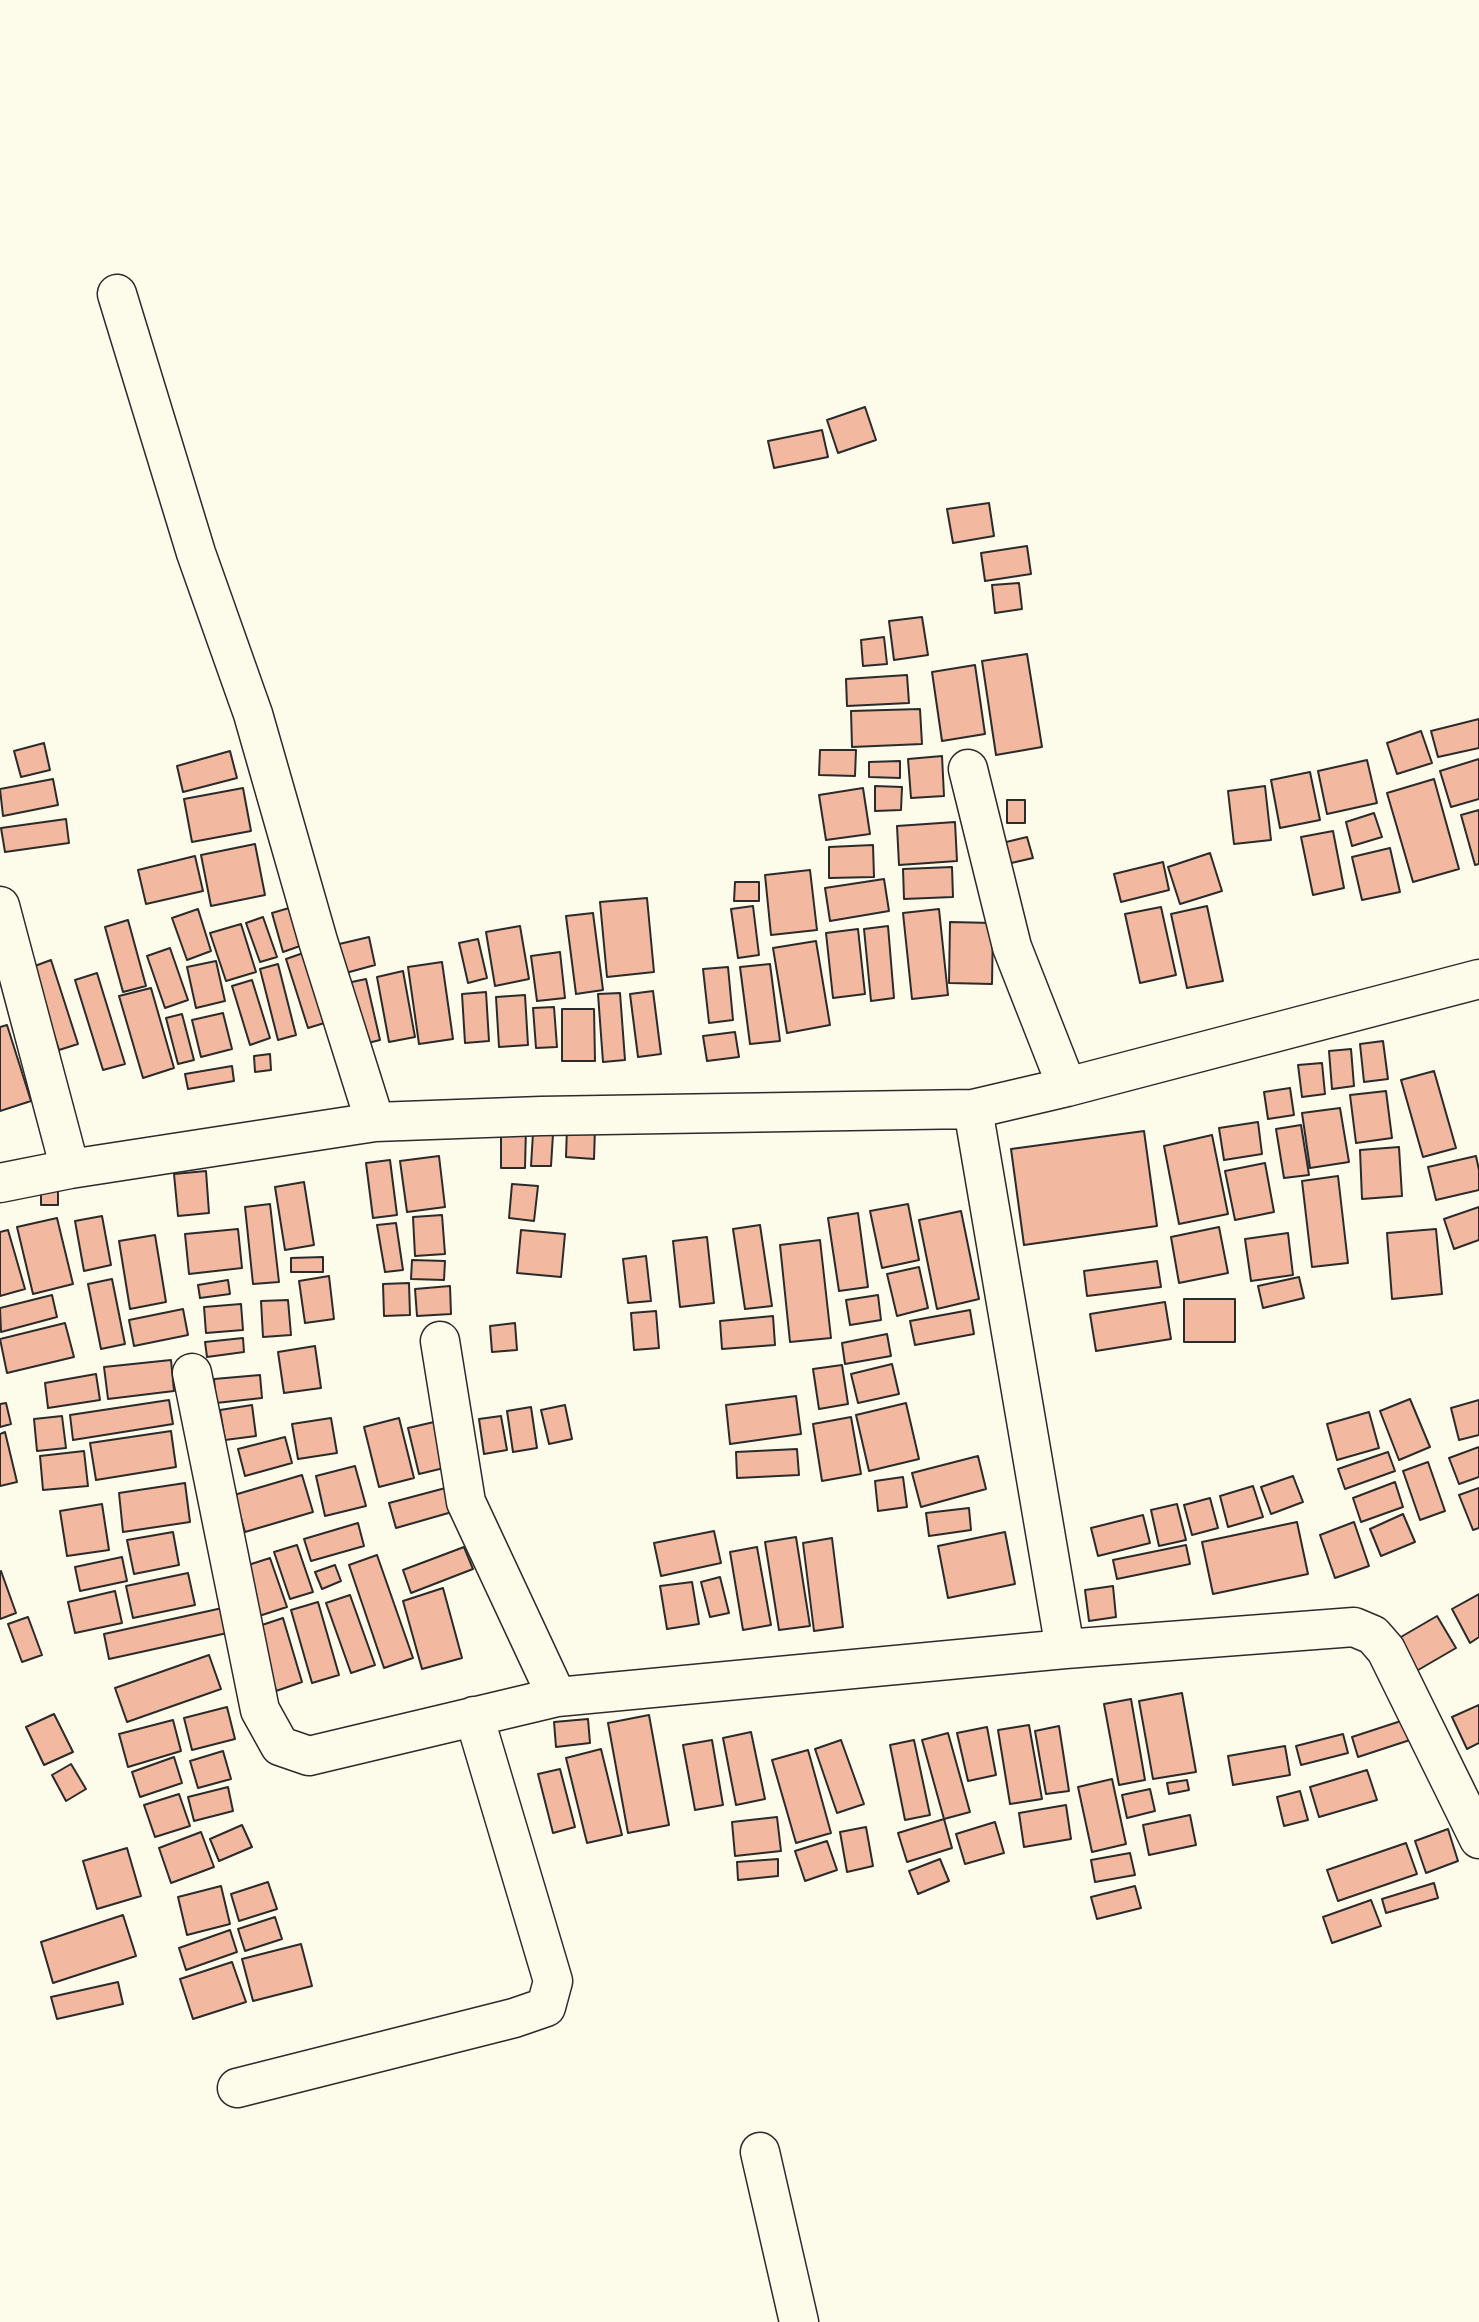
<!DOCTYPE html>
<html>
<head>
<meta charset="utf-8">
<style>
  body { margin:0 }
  canvas { display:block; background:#fdfbea }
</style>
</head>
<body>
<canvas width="1479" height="2322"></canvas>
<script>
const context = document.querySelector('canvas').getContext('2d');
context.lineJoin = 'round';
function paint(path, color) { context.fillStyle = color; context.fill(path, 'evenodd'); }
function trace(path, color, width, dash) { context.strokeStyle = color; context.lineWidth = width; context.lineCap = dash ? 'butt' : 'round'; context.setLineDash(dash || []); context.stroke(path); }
const building = new Path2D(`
  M865,407L876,440L838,453L827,420Z
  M822,430L828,457L774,468L768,441Z
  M989,503L994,536L953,543L947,509Z
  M1027,546L1031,574L985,581L981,553Z
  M1019,583L1022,609L995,613L992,585Z
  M922,617L928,655L894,660L889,621Z
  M884,637L887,664L863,666L861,640Z
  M1027,654L1042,747L996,755L982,661Z
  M975,665L985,734L942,741L932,672Z
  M907,675L909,703L847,706L846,679Z
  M920,709L922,744L852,747L851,711Z
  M1479,719V748L1438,757L1431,731Z
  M1421,731L1432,763L1397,774L1387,743Z
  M44,743L50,770L21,777L14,751Z
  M820,750H856L855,776L819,775Z
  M230,751L237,778L183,792L177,766Z
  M942,756L944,796L911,798L908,759Z
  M1479,759V799L1451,807L1440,771Z
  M1367,760L1377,803L1327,814L1318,771Z
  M900,761V778L869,777V762Z
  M1310,772L1320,820L1280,828L1271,780Z
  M53,779L58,805L3,816L0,789Z
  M1434,779L1459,869L1413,882L1387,793Z
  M875,786L902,787L901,810L875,811Z
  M1265,786L1271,840L1234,844L1228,791Z
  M243,788L251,831L192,842L184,799Z
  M863,788L870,834L826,840L819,795Z
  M1007,800H1025V823H1007Z
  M1479,810V864L1475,865L1461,815Z
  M1374,813L1382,837L1352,846L1346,822Z
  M66,819L69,843L5,852L1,828Z
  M955,822L957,861L899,865L897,826Z
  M1333,831L1344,888L1313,895L1301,837Z
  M1027,837L1033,858L1007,864L1002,843Z
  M255,844L265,895L211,906L201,855Z
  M873,845L874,877L829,878V847Z
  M1390,848L1400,892L1362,900L1352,857Z
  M1210,853L1222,891L1180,904L1168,867Z
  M195,856L203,891L146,904L138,870Z
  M1163,862L1169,890L1121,902L1114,874Z
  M952,867L953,897L904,899L903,869Z
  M810,870L817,930L771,935L765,875Z
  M884,879L889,911L830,921L825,888Z
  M735,882H759V901H734Z
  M647,898L654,972L607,977L600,902Z
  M753,906L759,955L738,958L731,909Z
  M1207,906L1223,981L1187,988L1171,914Z
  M1161,907L1176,975L1140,983L1125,914Z
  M289,908L300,946L283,952L272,913Z
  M198,909L211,951L187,960L172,918Z
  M939,909L948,995L912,999L903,913Z
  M593,913L603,990L576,994L566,916Z
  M263,917L277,957L260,962L246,923Z
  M128,920L146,986L123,992L105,927Z
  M950,922L993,923L992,984L949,983Z
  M241,924L256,972L226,981L210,933Z
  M520,926L529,979L495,986L486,932Z
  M888,926L894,998L871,1001L864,929Z
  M858,929L865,994L833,998L826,933Z
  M369,937L375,965L342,974L335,945Z
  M478,939L487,978L468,983L459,943Z
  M816,941L830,1025L787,1033L773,948Z
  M170,948L188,1000L165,1008L147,956Z
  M309,951L331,1021L308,1028L286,959Z
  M560,952L565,998L537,1001L531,956Z
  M51,960L78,1044L59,1050L32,967Z
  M216,961L225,1001L196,1008L187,967Z
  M442,962L453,1039L419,1044L408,967Z
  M278,964L296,1035L278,1040L260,969Z
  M770,964L780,1041L750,1044L740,967Z
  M728,967L733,1020L709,1023L703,969Z
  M403,971L415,1037L389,1042L377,977Z
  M97,973L125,1064L103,1070L75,980Z
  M366,979L380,1040L356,1046L342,984Z
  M252,980L270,1038L250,1045L232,986Z
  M151,988L174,1068L143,1078L119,996Z
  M653,991L661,1054L638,1057L630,994Z
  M486,992L489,1041L465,1043L462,994Z
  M620,993L625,1060L603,1062L598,994Z
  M525,995L528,1045L499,1047L496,997Z
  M554,1007L557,1047L536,1048L533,1008Z
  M562,1009H594L595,1061H562Z
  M223,1013L232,1049L201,1057L192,1020Z
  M182,1014L194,1060L178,1064L166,1018Z
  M7,1025L31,1101L0,1111V1027Z
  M735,1032L739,1057L707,1061L703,1036Z
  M1383,1041L1388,1079L1364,1082L1360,1044Z
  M1351,1049L1354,1086L1332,1089L1329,1051Z
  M270,1054L271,1070L255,1072L254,1056Z
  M1322,1063L1325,1094L1302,1097L1298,1065Z
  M232,1066L234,1081L188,1089L185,1074Z
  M1434,1071L1456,1148L1423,1157L1401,1080Z
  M1290,1088L1294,1115L1268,1119L1264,1092Z
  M1386,1091L1392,1138L1356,1143L1350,1095Z
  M1340,1108L1349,1162L1310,1168L1302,1113Z
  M1258,1122L1262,1154L1224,1160L1219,1128Z
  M1301,1125L1309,1175L1284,1178L1276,1129Z
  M501,1127H526L525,1168H501Z
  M567,1127L595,1128L594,1159L566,1157Z
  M1144,1131L1157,1226L1024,1245L1011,1149Z
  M533,1133L553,1134L551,1166H531Z
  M1212,1135L1228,1214L1179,1224L1164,1146Z
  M1399,1147L1402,1196L1362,1199L1360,1150Z
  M439,1156L445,1207L407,1212L400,1161Z
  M1476,1156L1479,1170V1190L1436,1200L1428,1167Z
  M390,1160L397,1215L373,1218L366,1163Z
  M1265,1163L1274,1212L1235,1220L1225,1171Z
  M206,1171L209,1213L178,1216L174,1174Z
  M1338,1176L1348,1263L1312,1267L1302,1181Z
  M41,1179H58V1205H41Z
  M304,1182L314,1245L285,1250L275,1187Z
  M512,1184L538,1186L534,1221L509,1218Z
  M270,1204L279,1282L253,1284L245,1207Z
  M908,1204L919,1260L882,1268L870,1211Z
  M1479,1207V1240L1454,1249L1444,1219Z
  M961,1211L979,1299L937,1309L919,1220Z
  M858,1213L868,1287L839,1291L828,1218Z
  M442,1215L445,1254L415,1256L413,1217Z
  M102,1216L111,1265L84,1271L75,1221Z
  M57,1218L73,1284L33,1294L17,1227Z
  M396,1223L403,1270L385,1272L377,1225Z
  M760,1225L772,1306L745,1309L733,1229Z
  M1219,1227L1228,1273L1179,1283L1171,1237Z
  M238,1229L242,1268L189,1274L185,1234Z
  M1436,1229L1442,1294L1392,1299L1387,1233Z
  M8,1230L25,1289L0,1296V1232Z
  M521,1230L565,1234L561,1277L517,1273Z
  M1288,1233L1293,1275L1251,1281L1245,1239Z
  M155,1235L166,1302L130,1309L119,1241Z
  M707,1237L714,1303L680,1307L673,1241Z
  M820,1240L831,1338L790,1342L780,1245Z
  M646,1256L651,1301L628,1303L623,1259Z
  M323,1257V1272H291V1258Z
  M412,1260L445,1261L444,1280L411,1279Z
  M1157,1261L1161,1287L1087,1296L1084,1271Z
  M919,1267L928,1308L897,1316L887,1274Z
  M329,1276L334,1319L305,1323L299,1281Z
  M1299,1277L1304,1298L1263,1308L1258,1286Z
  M112,1279L125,1344L101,1349L88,1284Z
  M228,1280L230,1294L200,1298L198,1285Z
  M409,1283L410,1315L384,1316L383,1284Z
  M450,1286L451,1314L417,1316L415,1289Z
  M52,1295L57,1317L1,1332L0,1308Z
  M878,1295L881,1320L850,1325L846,1300Z
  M1184,1299H1235V1342H1184Z
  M288,1300L291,1335L263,1337L261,1301Z
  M1165,1302L1171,1339L1096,1351L1090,1314Z
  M241,1304L243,1330L206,1333L204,1307Z
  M183,1309L188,1335L134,1346L129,1320Z
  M970,1310L974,1334L915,1345L910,1321Z
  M656,1311L659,1348L634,1350L631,1313Z
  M773,1316L775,1345L722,1349L720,1321Z
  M65,1323L74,1357L7,1373L0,1339Z
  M515,1323L517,1350L492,1352L490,1326Z
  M887,1334L891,1356L845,1364L842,1343Z
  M243,1338L244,1352L207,1357L205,1342Z
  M315,1346L321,1388L284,1393L278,1352Z
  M171,1360L174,1391L108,1399L104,1367Z
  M892,1364L899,1394L858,1403L851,1374Z
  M842,1365L848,1404L819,1409L813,1369Z
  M96,1374L100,1400L48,1408L45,1383Z
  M260,1375L262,1398L216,1403L214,1379Z
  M796,1396L801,1434L730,1444L726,1405Z
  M1410,1399L1430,1447L1399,1460L1380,1411Z
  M169,1400L173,1424L73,1440L70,1415Z
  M1479,1400V1435L1459,1440L1451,1408Z
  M6,1403L11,1424L0,1427V1404Z
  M906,1403L919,1459L869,1471L856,1415Z
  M252,1405L256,1436L225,1440L220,1410Z
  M565,1405L572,1439L549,1444L541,1410Z
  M531,1407L537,1448L513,1452L507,1411Z
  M1369,1412L1379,1448L1337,1460L1327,1424Z
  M62,1416L66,1448L37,1451L34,1419Z
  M501,1416L507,1450L484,1454L479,1419Z
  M851,1417L861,1474L822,1481L813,1424Z
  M331,1418L337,1453L298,1459L292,1424Z
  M399,1418L414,1478L379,1487L364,1427Z
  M434,1422L444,1468L419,1474L408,1428Z
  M171,1431L176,1467L96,1480L90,1443Z
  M5,1432L17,1482L0,1486V1434Z
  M285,1437L292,1463L245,1476L238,1449Z
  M1479,1447V1477L1459,1484L1449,1458Z
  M797,1449L799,1475L737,1478L736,1452Z
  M84,1451L88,1486L43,1490L40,1456Z
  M1388,1452L1395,1471L1345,1489L1338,1469Z
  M978,1456L986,1489L921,1507L912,1473Z
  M1428,1462L1445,1511L1420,1520L1403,1471Z
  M355,1466L366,1506L325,1516L316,1476Z
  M302,1475L313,1512L245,1532L234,1495Z
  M1293,1476L1303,1502L1271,1514L1261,1487Z
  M903,1477L907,1507L878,1511L875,1481Z
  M1395,1482L1403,1507L1361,1522L1353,1498Z
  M185,1483L190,1522L123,1532L119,1493Z
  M453,1486L459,1510L396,1528L389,1503Z
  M1253,1486L1263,1517L1228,1527L1220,1496Z
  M1479,1488V1528L1473,1530L1459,1495Z
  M1210,1498L1218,1528L1192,1535L1184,1505Z
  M102,1504L109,1550L67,1556L60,1511Z
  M1177,1504L1186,1540L1159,1546L1151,1510Z
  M969,1508L971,1530L929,1536L926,1513Z
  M1403,1514L1415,1542L1381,1556L1370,1529Z
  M1143,1515L1150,1543L1098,1556L1091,1528Z
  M1297,1522L1308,1574L1213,1594L1202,1542Z
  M1354,1522L1369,1566L1335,1578L1320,1535Z
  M358,1523L364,1546L311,1561L304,1539Z
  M714,1531L721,1563L661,1576L654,1543Z
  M173,1532L179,1565L134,1574L127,1540Z
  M1005,1532L1015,1584L948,1598L938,1546Z
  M796,1537L810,1626L779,1630L765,1542Z
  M832,1538L843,1627L814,1631L803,1543Z
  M297,1545L313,1592L290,1599L274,1552Z
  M1186,1545L1190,1564L1117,1579L1113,1560Z
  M464,1547L473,1569L411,1593L403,1570Z
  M757,1547L771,1625L743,1630L730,1552Z
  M377,1555L413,1658L384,1668L349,1565Z
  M122,1557L127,1581L80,1591L75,1567Z
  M270,1558L287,1607L259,1616L242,1567Z
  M335,1565L341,1581L322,1589L315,1572Z
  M1,1571L16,1613L0,1619V1572Z
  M188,1573L195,1605L133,1618L126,1586Z
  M720,1577L729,1613L710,1617L701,1582Z
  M692,1582L699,1624L667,1629L660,1586Z
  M1113,1586L1116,1617L1089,1621L1085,1590Z
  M443,1588L462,1658L422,1669L403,1601Z
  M115,1591L122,1623L75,1633L68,1602Z
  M1479,1594V1637L1470,1643L1452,1609Z
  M350,1595L375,1665L351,1673L326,1603Z
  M318,1602L339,1675L312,1683L291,1610Z
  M236,1605L241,1630L109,1659L104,1634Z
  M1437,1616L1456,1648L1413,1673L1394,1641Z
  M28,1617L42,1655L22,1662L8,1624Z
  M283,1618L302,1682L276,1691L256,1627Z
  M209,1655L221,1689L127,1722L115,1688Z
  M1182,1693L1196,1772L1153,1779L1139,1701Z
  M1131,1699L1145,1780L1119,1785L1104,1704Z
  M1479,1705V1743L1467,1749L1452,1717Z
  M227,1707L235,1739L192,1750L184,1718Z
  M54,1714L73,1752L44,1765L26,1727Z
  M649,1715L669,1825L628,1833L608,1723Z
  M588,1719L590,1743L556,1747L554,1722Z
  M173,1720L181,1751L128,1767L119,1734Z
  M1404,1720L1410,1740L1358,1757L1352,1737Z
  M1029,1725L1042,1799L1010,1804L998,1730Z
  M1059,1726L1069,1791L1046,1794L1035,1731Z
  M987,1727L996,1775L968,1781L957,1733Z
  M751,1732L765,1799L736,1805L723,1738Z
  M948,1733L970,1812L944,1819L922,1740Z
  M1343,1734L1348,1753L1301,1765L1296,1746Z
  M712,1740L723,1805L695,1810L683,1745Z
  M841,1740L864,1804L837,1813L815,1749Z
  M914,1740L930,1815L905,1820L890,1745Z
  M1285,1746L1290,1775L1233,1785L1228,1756Z
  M601,1749L622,1835L587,1843L566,1758Z
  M808,1750L831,1833L796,1843L772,1760Z
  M223,1751L231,1779L198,1788L190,1761Z
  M174,1757L182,1783L140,1797L132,1772Z
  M71,1764L86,1789L66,1801L52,1775Z
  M560,1769L575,1827L553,1833L538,1774Z
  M1367,1770L1377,1800L1319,1817L1310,1787Z
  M1112,1779L1126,1844L1092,1852L1078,1787Z
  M1187,1780L1189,1790L1169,1794L1167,1783Z
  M228,1787L233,1811L194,1821L188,1797Z
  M1150,1789L1155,1811L1127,1818L1122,1795Z
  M1300,1791L1308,1820L1284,1826L1277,1797Z
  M179,1794L190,1826L155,1837L144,1805Z
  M1066,1805L1071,1839L1024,1847L1019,1813Z
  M1190,1815L1196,1845L1149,1855L1143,1825Z
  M777,1817L781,1851L735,1856L732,1822Z
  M944,1819L952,1848L907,1862L898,1833Z
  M995,1822L1004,1853L965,1864L956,1834Z
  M242,1825L252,1847L219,1861L210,1839Z
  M866,1827L873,1866L847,1872L840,1832Z
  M1448,1829L1458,1861L1426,1873L1415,1841Z
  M201,1832L214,1867L171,1883L159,1848Z
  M827,1841L837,1870L805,1881L795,1851Z
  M1406,1843L1417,1874L1338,1901L1327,1870Z
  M127,1848L141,1896L97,1909L83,1861Z
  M1130,1853L1135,1875L1095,1882L1091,1860Z
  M778,1859V1876L738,1880L737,1862Z
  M940,1859L949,1881L918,1894L909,1871Z
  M268,1882L277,1909L239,1921L231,1894Z
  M1434,1883L1438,1898L1386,1913L1382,1899Z
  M221,1886L230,1924L187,1935L178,1897Z
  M1135,1886L1141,1908L1097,1919L1091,1897Z
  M1371,1900L1381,1926L1332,1943L1323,1917Z
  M123,1915L136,1956L53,1983L41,1942Z
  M275,1917L282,1939L245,1951L238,1929Z
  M230,1930L237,1952L186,1970L179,1948Z
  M301,1944L312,1986L253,2001L242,1959Z
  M232,1962L246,2002L193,2019L180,1979Z
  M118,1982L123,2004L57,2019L51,1997Z`);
paint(building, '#f2b8a0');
trace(building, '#2b2b2b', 2);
const street = new Path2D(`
  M117,294L196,553L253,714L318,941L375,1122
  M968,769L1012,947L1067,1087
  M0,906L70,1169
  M973,1109L1065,1649
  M0,1183L70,1169L375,1122L541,1116L973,1109L1067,1087L1479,979
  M440,1341L466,1502L557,1697
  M192,1373L260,1710L280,1746L309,1756L557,1697L1065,1649L1354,1627L1373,1635L1386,1650L1479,1839
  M237,2088L514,2018L546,2007L553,1981L474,1716
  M760,2152L799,2322`);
trace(street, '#2b2b2b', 41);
trace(street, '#fdfbea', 38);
</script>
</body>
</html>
